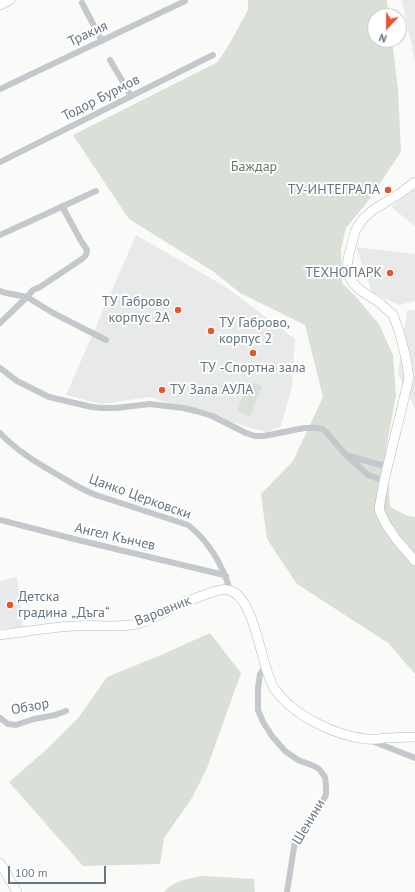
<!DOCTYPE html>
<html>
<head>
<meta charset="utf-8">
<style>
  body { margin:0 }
  #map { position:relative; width:415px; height:892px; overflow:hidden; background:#fafaf8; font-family:"PT Sans",sans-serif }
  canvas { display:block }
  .north { position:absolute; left:367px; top:8px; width:40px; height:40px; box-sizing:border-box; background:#fff; border:1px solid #c1c8cd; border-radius:50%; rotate:202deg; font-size:11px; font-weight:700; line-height:16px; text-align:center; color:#657683 }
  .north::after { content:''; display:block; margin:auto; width:14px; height:18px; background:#e4572e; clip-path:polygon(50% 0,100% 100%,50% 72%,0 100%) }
  .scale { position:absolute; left:8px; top:866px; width:98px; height:18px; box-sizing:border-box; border:2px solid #657683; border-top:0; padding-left:5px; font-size:12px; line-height:14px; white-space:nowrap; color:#657683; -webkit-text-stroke:3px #fff; paint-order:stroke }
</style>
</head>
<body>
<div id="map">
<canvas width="415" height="892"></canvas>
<div class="north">N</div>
<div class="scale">100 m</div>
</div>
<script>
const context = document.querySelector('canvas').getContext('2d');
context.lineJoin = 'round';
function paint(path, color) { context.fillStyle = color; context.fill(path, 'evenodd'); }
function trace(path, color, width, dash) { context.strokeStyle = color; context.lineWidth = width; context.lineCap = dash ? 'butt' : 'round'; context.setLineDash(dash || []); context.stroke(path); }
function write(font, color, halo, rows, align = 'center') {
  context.font = font + ' "PT Sans",sans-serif'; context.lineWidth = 4; context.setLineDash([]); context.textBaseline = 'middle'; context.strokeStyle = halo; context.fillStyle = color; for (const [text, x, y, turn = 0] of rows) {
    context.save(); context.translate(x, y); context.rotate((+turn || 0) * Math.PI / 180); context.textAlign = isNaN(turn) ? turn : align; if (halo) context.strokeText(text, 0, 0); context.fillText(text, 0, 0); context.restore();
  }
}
paint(new Path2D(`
  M402,0H415V62Z
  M415,188V226L391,207Z
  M136,235L226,287L295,339L292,387L281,426L267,432L254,429L150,397L101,404L66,395Z
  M356,247L415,254V301L399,305L372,292Z
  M415,310V408L398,374L407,311Z
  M17,577L23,627L0,629V581Z`), '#e8e9e9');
paint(new Path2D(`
  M248,0H387L389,16H375V40H392L398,89L401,152L366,204L346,228L341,249L342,283L356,297L379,324L393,355L396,395L386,449L390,507L408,516L415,517V674L388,643L297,584L267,539L261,494L293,461L323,397L305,325L240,293L214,272L129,219L73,135L218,62L231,41L248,10Z
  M249,381L262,386L250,416L237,411Z
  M210,633L241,673L207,768L192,798L164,838L160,864L83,866L9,782L47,749L79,717L107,677L161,655Z
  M202,876L254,879L255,892H164C174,880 188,879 202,876Z`), '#dadfd7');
const secondary = new Path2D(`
  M0,5L10,0
  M415,182L399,194L373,210L363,219L358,226L355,232L349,254L347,266L349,276L354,284L360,290L380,303L393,315L399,331L406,358L409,378L384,481L379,509L381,514L386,524L396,539L415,561
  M0,635C25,632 50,627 75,626C96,624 121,629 141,623C153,619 163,613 174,607C185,602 196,598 207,594C214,592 221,588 228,590C256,596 260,666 274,688C292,715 335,736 367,739C373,740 379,739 385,738C395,738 405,737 415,737
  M0,863L17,892`);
trace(secondary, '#b3babf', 10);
trace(new Path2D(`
  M82,3L102,41
  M110,60L131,96
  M0,89L185,1V0
  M0,162L213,55
  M0,235L96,191
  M0,291L6,293L27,297L53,313L106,340
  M0,323L27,297L33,290L40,287L82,259L86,255L87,250L81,241L62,206
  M0,368L17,381L49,397L92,407L102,408H116L150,404L183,408L196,411L212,416L246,433L255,436H264L304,428H317L322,429L327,433L345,454L368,475L384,481
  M0,433C17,451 37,463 58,475C70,482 82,490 96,495L188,525C210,542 222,564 230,590
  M346,455L388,467
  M0,520L74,539L220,574L226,576
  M266,666L260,674L258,688V710L263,722L272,736L285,751L298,760L314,766L319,769L325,777L326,786V795L321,804L295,841L287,892
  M0,718L8,724L16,725L34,719L55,715L66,711
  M372,741L415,758`), '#c3c8cc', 6);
trace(secondary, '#fff', 9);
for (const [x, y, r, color] of [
  [388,190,4,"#e4572e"],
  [390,273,4,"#e4572e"],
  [178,310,4,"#e4572e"],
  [211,331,4,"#e4572e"],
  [253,353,4,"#e4572e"],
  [162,390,4,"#e4572e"],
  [10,605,4,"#e4572e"]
]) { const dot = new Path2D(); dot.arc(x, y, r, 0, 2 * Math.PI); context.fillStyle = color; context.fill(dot); trace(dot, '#fff', 1.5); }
write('14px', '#657683', '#fff', [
  ["Тракия",88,34,-25],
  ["Тодор Бурмов",101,98,-27],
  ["Цанко Церковски",140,497,20],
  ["Ангел Кънчев",115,537,13],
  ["Варовник",163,611,-22],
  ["Обзор",30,707,-11],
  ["Шенини",309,822,-59]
]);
write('14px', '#687a64', '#fff', [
  ["Баждар",254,167]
]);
write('14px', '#657683', '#fff', [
  ["ТУ-ИНТЕГРАЛА",380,190],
  ["ТЕХНОПАРК",382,273],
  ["ТУ Габрово",170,302],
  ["корпус 2А",170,318],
  ["ТУ Габрово,",219,323,"left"],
  ["корпус 2",219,339,"left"],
  ["ТУ -Спортна зала",253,368,"center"],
  ["ТУ Зала АУЛА",170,390,"left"],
  ["Детска",18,597,"left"],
  ["градина „Дъга“",18,613,"left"]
], 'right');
</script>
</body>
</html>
